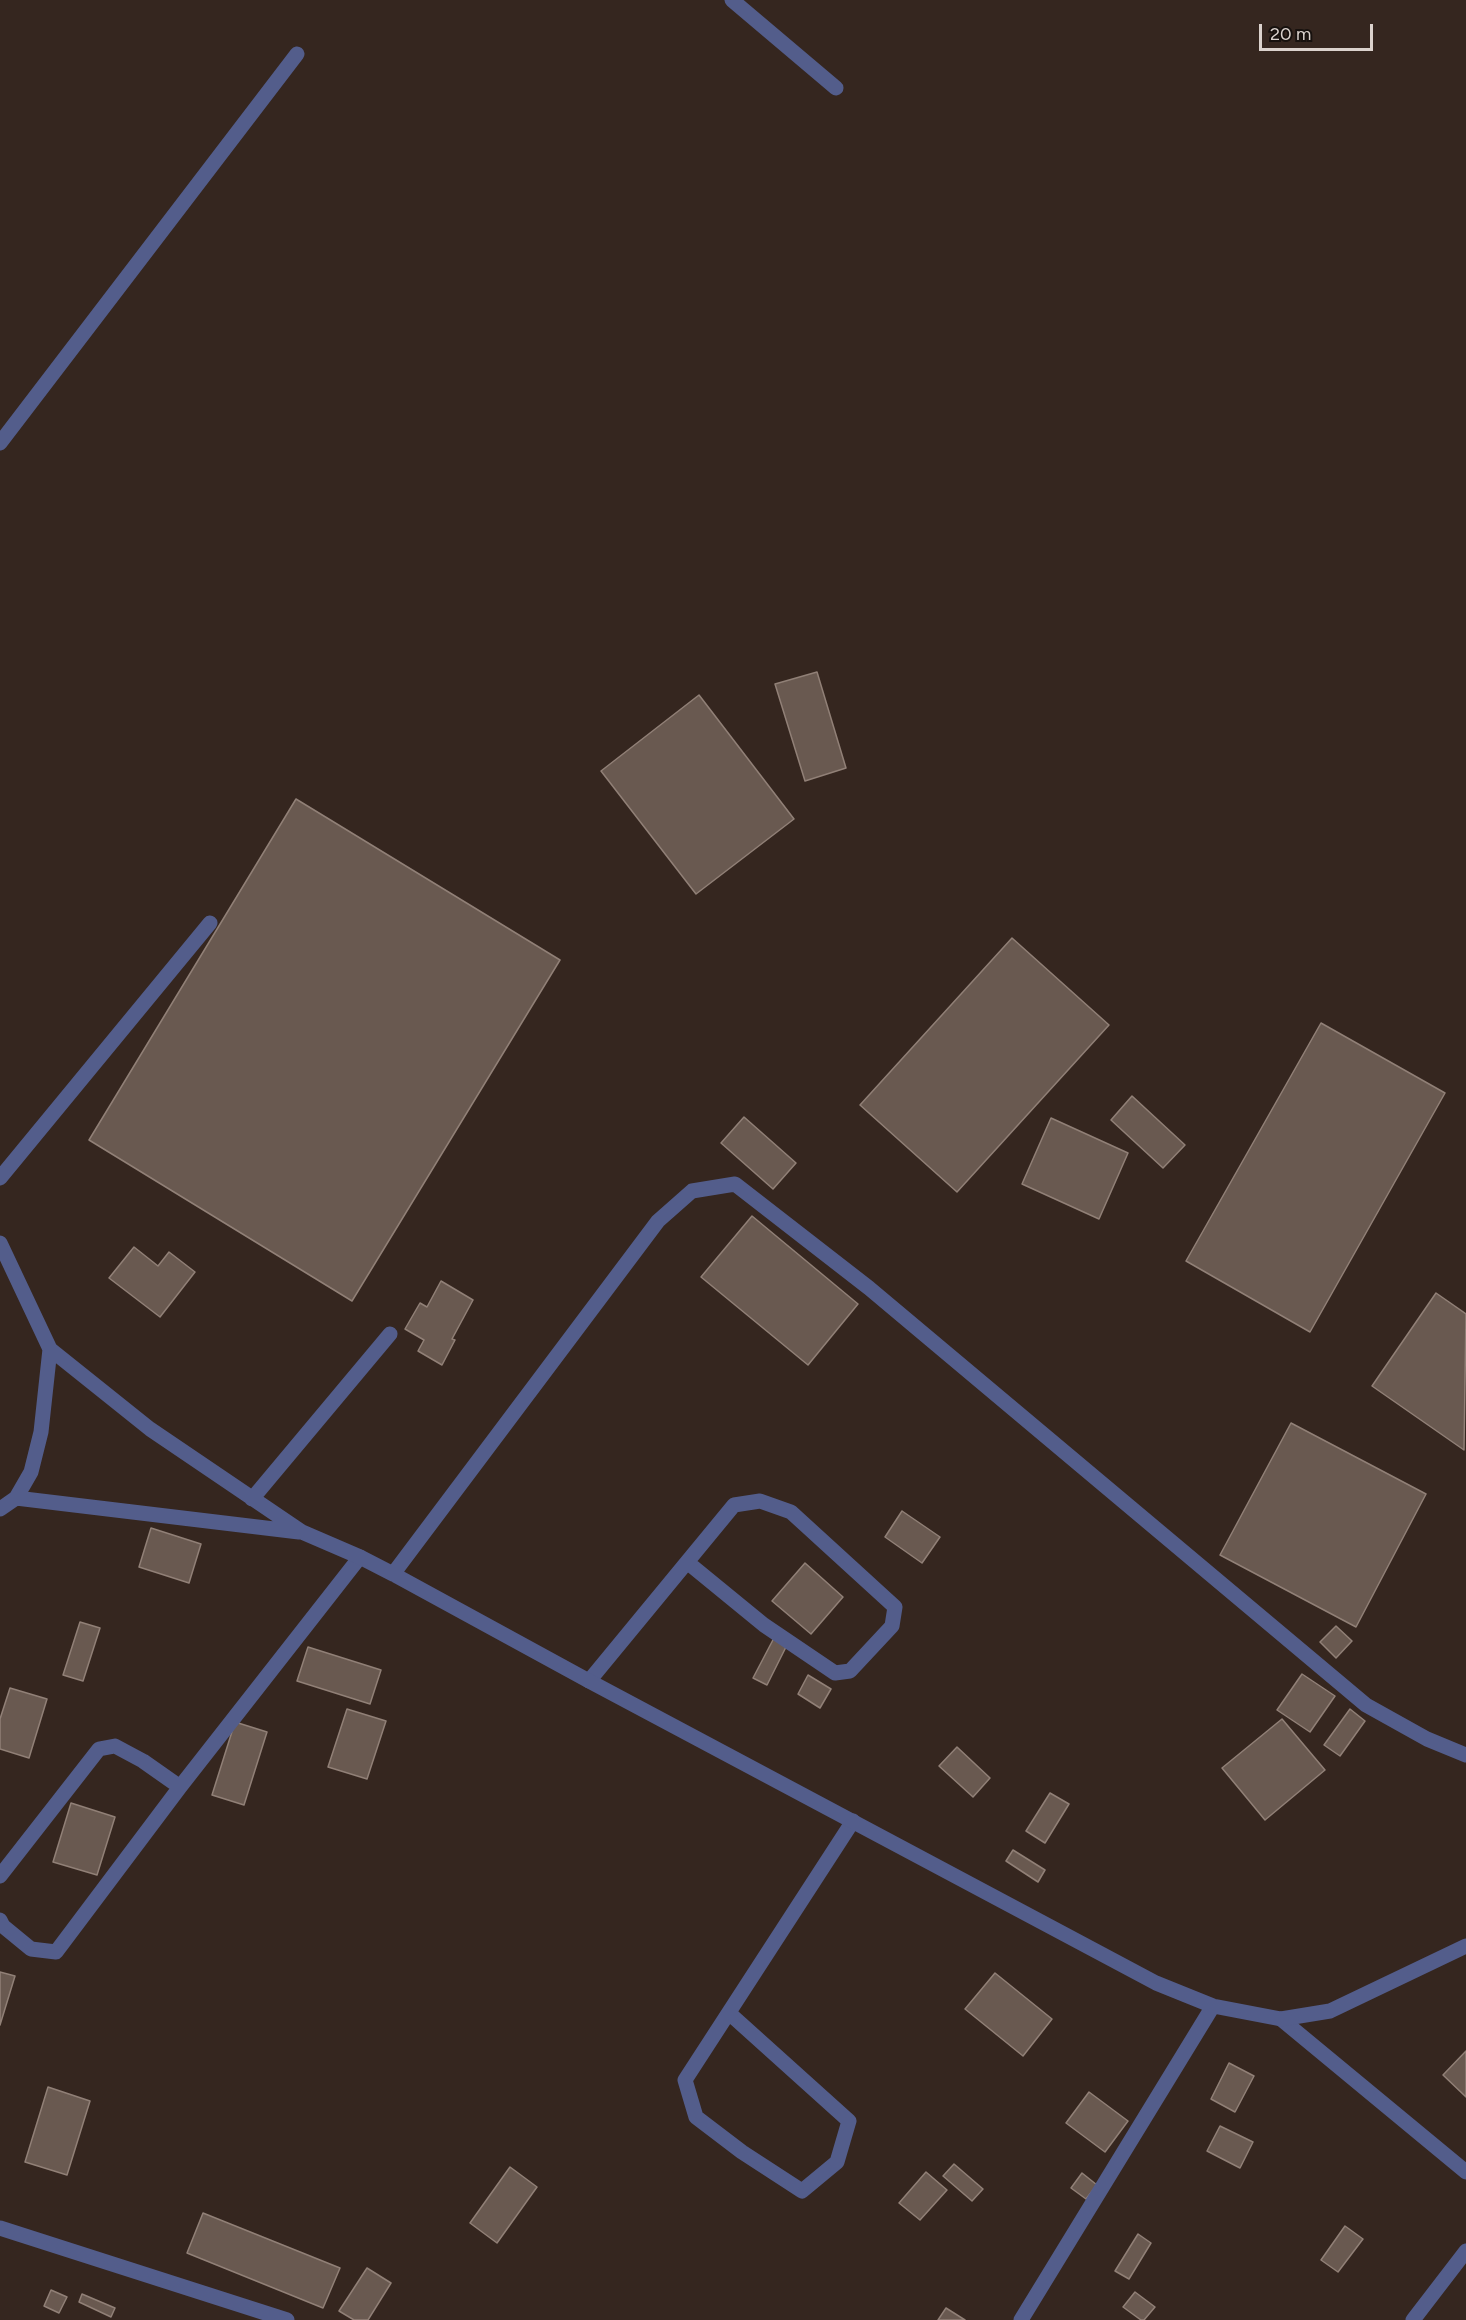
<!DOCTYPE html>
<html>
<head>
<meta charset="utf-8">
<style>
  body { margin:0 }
  #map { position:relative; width:1466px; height:2320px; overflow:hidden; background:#35261f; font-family:Figtree,sans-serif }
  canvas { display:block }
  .scale { position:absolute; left:1259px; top:24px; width:114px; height:27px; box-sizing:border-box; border:3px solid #dbd2cd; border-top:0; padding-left:8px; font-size:18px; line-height:21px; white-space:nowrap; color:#dbd2cd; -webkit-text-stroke:4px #17110e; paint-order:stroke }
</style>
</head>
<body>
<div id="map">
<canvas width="1466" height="2320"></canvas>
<div class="scale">20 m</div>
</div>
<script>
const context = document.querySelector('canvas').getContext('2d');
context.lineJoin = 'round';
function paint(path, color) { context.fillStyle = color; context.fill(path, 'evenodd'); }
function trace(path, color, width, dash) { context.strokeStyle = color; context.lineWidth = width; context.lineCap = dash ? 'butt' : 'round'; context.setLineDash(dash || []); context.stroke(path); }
const building = new Path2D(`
  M817,672L846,768L805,781L775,684Z
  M699,695L794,819L696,894L601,771Z
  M296,799L560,960L352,1301L89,1140Z
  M1012,938L1109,1025L957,1192L860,1105Z
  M1321,1023L1445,1093L1310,1332L1186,1261Z
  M1132,1096L1185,1145L1163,1168L1111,1120Z
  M744,1117L796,1163L773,1189L721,1143Z
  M1051,1118L1128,1153L1099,1219L1022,1184Z
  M752,1216L858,1304L808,1365L701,1277Z
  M134,1247L158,1266L169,1252L195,1272L160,1317L109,1278Z
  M441,1281L473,1300L452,1339L455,1340L442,1365L418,1351L424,1340L405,1329L420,1303L427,1307Z
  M1436,1293L1466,1314L1464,1450L1372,1386Z
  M1291,1423L1426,1494L1356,1627L1220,1555Z
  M902,1511L940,1537L922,1563L885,1537Z
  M151,1528L201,1544L189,1583L139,1567Z
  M805,1563L843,1597L811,1634L772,1601Z
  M80,1622L100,1628L83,1681L63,1675Z
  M1336,1626L1352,1641L1336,1658L1320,1642Z
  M775,1636L788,1643L767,1685L753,1678Z
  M308,1647L381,1670L370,1704L297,1681Z
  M1302,1674L1335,1696L1310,1732L1277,1710Z
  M808,1675L831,1689L820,1708L798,1694Z
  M10,1688L47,1699L29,1758L0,1749V1719Z
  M347,1709L386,1721L367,1779L328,1767Z
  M1350,1709L1365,1721L1340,1756L1324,1745Z
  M1282,1719L1325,1770L1265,1820L1222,1768Z
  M235,1722L267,1732L244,1805L212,1795Z
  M957,1747L990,1778L973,1797L939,1766Z
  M1050,1793L1069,1804L1045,1843L1026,1831Z
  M71,1803L115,1817L97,1875L53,1862Z
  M1013,1850L1045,1870L1038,1882L1006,1861Z
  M0,1972L15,1976L0,2025Z
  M995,1973L1052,2019L1023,2056L965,2009Z
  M1466,2051V2097L1443,2075Z
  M1229,2063L1254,2076L1235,2112L1211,2099Z
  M48,2087L90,2101L67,2175L25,2162Z
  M1089,2092L1128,2121L1105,2152L1066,2123Z
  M1220,2126L1253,2142L1240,2168L1207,2151Z
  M954,2164L983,2189L972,2201L943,2176Z
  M510,2167L537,2187L497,2243L470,2223Z
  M926,2172L947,2190L920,2220L899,2203Z
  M1082,2173L1097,2185L1086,2199L1071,2188Z
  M203,2213L340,2268L323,2308L187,2253Z
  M1345,2226L1363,2239L1338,2272L1321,2260Z
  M1138,2234L1151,2243L1129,2279L1115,2271Z
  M367,2268L391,2283L368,2320H354L339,2311Z
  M51,2290L67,2297L59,2313L44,2306Z
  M1135,2292L1155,2307L1144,2320H1141L1123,2307Z
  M82,2294L115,2308L111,2317L79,2302Z
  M946,2308L965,2320H938Z`);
paint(building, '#695950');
trace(building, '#918077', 1.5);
trace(new Path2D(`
  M0,443L297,54
  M0,1178L210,923
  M589,1681L734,1505L760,1501L791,1512L895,1607L892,1626L850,1671L835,1673L764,1625L687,1562
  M0,1876L99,1749L115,1746L143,1761L180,1787
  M0,1920L3,1926L31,1949L56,1952L180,1787L360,1557
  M729,2013L849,2121L837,2162L802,2191L742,2152L696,2117L685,2080L853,1821
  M1281,2019L1466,2172
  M1413,2320L1466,2251`), '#535d8b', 15);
trace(new Path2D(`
  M732,0L836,88
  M0,1243L50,1349L41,1432L31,1472L16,1498L0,1509
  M50,1349L150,1429L302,1532L360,1557L393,1574L589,1681L1156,1983L1213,2006L1281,2019L1330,2011L1466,1946
  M16,1498L299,1532
  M252,1499L390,1334
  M393,1574L658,1221L692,1191L735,1184L869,1288L1366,1705L1427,1739L1466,1755
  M0,2228L287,2320
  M1021,2320L1213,2006`), '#535d8b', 15);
</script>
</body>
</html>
